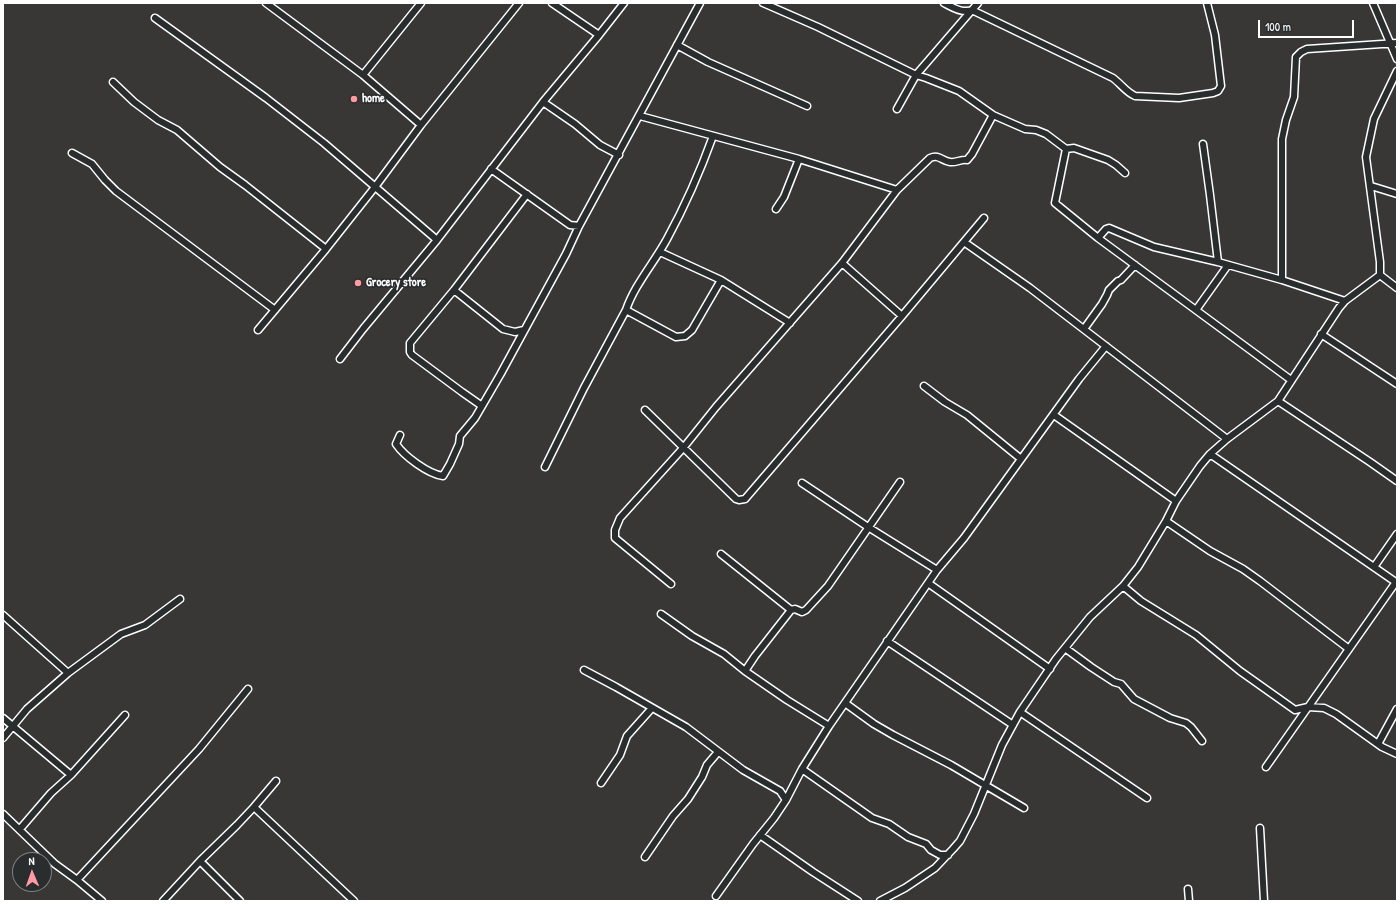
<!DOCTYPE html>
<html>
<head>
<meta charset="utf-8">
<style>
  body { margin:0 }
  #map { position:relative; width:1400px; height:904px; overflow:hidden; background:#383736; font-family:"Patrick Hand",sans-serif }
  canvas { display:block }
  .frame { position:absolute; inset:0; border:4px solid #fff; pointer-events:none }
  .north { position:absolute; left:12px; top:852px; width:40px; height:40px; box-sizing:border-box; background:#2a2d2e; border:1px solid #7f8182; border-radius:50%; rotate:358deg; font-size:11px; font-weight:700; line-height:16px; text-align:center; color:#fff }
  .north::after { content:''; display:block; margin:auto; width:14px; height:18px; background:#ff9aa2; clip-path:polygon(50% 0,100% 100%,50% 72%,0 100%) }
  .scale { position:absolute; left:1258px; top:20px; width:96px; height:18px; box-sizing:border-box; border:2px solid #fff; border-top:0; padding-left:5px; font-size:12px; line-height:14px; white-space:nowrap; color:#fff; -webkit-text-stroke:3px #2a2d2e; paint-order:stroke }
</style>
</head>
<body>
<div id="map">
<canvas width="1400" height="904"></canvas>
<div class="frame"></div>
<div class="north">N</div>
<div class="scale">100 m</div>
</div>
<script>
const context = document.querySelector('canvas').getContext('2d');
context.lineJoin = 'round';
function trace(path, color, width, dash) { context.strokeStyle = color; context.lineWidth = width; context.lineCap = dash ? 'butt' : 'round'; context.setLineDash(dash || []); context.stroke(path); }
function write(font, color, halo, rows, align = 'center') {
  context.font = font + ' "Patrick Hand",sans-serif'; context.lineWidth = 3.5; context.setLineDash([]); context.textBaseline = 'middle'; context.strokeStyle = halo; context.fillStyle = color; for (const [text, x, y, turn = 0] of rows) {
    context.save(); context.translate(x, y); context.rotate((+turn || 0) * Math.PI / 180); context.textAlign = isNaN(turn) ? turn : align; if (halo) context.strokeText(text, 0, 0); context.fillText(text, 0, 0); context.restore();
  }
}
const minor = new Path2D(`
  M266,3L363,75L421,125
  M552,3L599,35
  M763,3L818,27L916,75L926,78L959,91L993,115L1025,129L1036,130L1046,134L1066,149L1074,148L1108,160L1116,165L1125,173
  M944,3C950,6 959,12 966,11C971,11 972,10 976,12L1113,78C1121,84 1126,92 1135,96L1179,98L1213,93L1218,91L1221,86L1215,35L1207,3
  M1373,3L1397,59
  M155,18L266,98L324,143L437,240
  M677,45L708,62L807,106
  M1397,71L1374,119L1366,157L1380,262V275L1397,288
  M363,75L421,3
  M113,82L134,102L158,120L177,130L220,167L245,185L326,249
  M543,102L575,124L600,145L619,155
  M897,109L916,75L978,3
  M640,116L799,159L897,190
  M1203,144L1210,195L1218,262
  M1066,149L1055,203L1098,238L1291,380
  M72,153L92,164L105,180L116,191L275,310
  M491,169L570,225L579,226
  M1371,186L1397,194
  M776,209L784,197L799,159
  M1098,238L1106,229L1109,228L1154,247L1218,262L1282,280L1345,301
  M964,242L1030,288L1227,439
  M660,252L721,280L790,323
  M842,263L902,316
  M1282,280V139L1286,120L1294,97L1296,57L1301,52L1307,49L1397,43
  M454,290L503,329L515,332L524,330
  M626,310L676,337L685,336L692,330L721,280
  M1196,310L1228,265
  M1084,329L1102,304L1107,295L1109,290L1118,281L1121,280L1135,265
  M258,330L326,249L375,187L421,125L519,3
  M1321,334L1397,384
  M340,359L363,329L437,240L543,102L599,35L624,3
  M924,386L945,402L967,415L1021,459
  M1278,401L1370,462L1397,481
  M482,406L462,392L412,355L410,352V343L454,290L527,194
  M645,410L736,499L739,500L745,499L902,316L984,218
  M1054,415L1176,501
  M400,435L396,444C404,456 428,474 443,476L450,464L459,444L460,436L475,418L500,375L566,254L579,226L700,3
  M1210,454L1397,583
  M545,467L584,388L626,310C635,284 654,263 667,239C685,206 700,172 713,136
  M802,483L868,527L937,570
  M1166,521L1210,551L1243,569L1260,581L1349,649
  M721,554L791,610
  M1374,567L1397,534
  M928,583L1050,669
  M671,584L615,538V530L620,518L684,447L716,407L842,263L897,190L930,158C939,154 942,161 950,162C956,163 961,159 967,160L972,154L993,115
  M1123,586L1141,601L1196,635L1240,671L1295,710L1308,707L1324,708L1336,714L1382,747L1397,754
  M661,614L692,636L724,654L745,671L787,700L829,726
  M3,615L68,673
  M887,641L1013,725
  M1065,648L1091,667L1114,682L1121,684L1134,699L1170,718L1186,723L1191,727L1202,741
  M584,670L616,687L686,727L743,770L780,791L786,800
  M745,671L755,656L791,610L795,609L802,612L806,610L828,586L900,482
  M845,703L874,724L893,735L951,765L1024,808
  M1020,712L1147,798
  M3,718L71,775L125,715
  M3,738L27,709L68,673L121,634L145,625L180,599
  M1378,744L1397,709
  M1266,767L1396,582
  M802,769L872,818L889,824L908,837L926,844L931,850L940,855H948
  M601,783L620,755L627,736L652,708
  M254,807L276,781
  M3,814L55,864L77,880L102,901
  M1260,828L1264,901
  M20,829L51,793L71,775
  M760,835L813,872L858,901
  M645,857L673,816L688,799L702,777L707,765L718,752
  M200,861L240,901
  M77,880L199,749L248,689
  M1188,889L1189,901
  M716,896L753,844L774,818L786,800L802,769L829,726L937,570L964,538L1079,379L1106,346
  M163,901L200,861L237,825L254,807L354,901
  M880,901L905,888L935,868L953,849L960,841L974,814L1002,745L1020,712L1056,659L1090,617L1123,586L1138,567L1166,521L1176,501L1200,466L1210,454L1227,439L1278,401L1339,308L1345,301L1380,275`);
trace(minor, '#fff', 9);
trace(minor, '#2a2d2e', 6);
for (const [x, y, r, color] of [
  [354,99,4,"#ff9aa2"],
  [358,283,4,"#ff9aa2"]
]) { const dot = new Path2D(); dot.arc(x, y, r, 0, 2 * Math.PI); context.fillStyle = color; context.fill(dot); trace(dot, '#2a2d2e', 1.5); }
write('bold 12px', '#fff', '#2a2d2e', [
  ["home",362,99],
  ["Grocery store",366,283]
], 'left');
</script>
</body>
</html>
